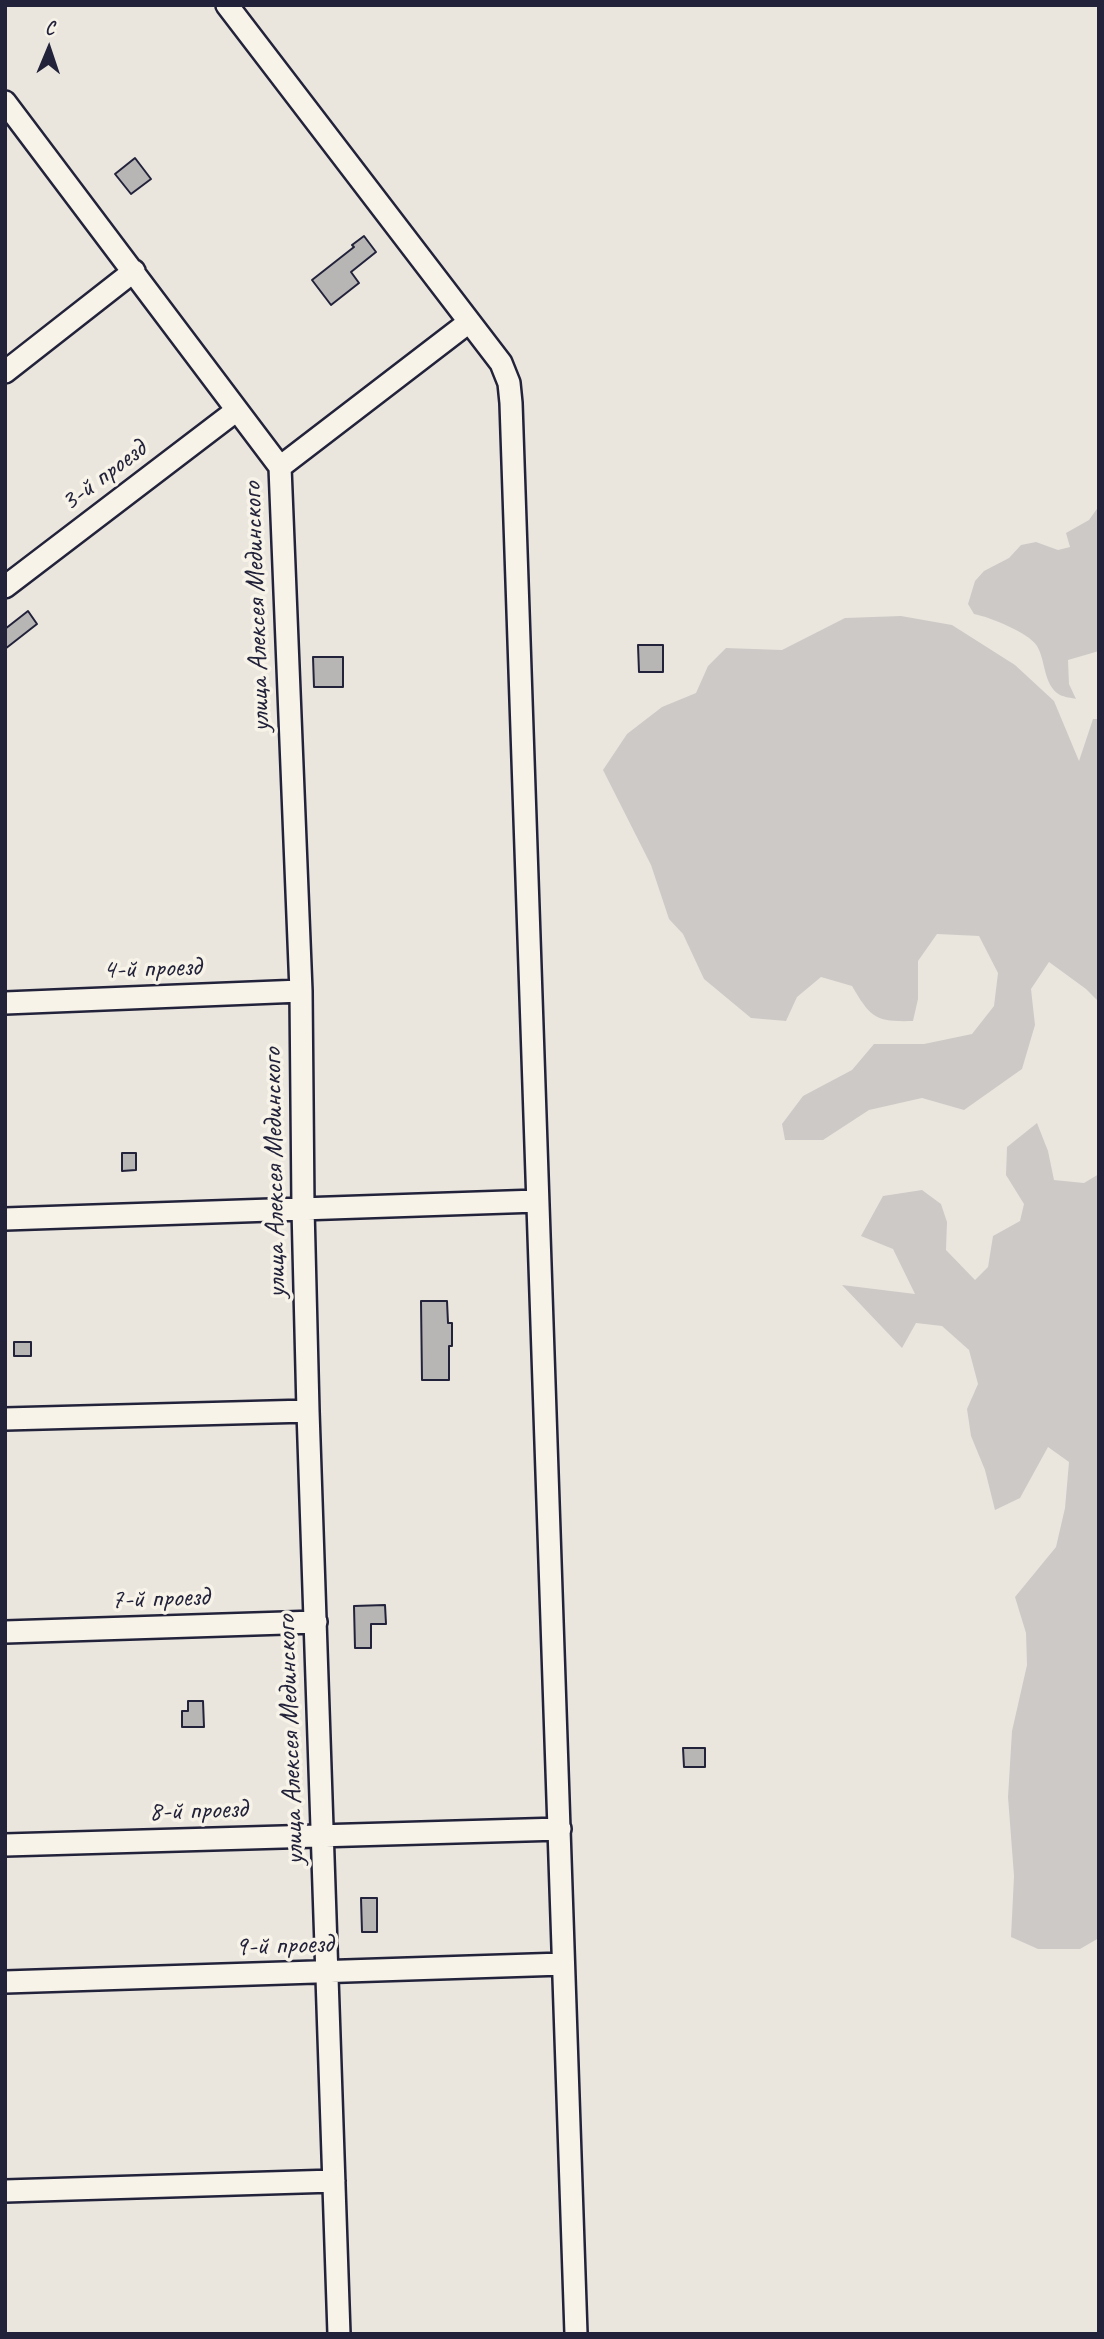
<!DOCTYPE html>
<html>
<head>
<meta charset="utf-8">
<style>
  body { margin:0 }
  #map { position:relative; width:1104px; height:2339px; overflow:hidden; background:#eae6de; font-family:Caveat,sans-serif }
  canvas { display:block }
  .frame { position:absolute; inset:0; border:7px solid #22223b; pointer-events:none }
  .north { position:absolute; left:14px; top:14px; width:70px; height:70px; -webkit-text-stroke:5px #f7f3e8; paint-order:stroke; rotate:2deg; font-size:19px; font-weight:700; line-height:28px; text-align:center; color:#22223b }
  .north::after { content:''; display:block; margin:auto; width:24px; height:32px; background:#22223b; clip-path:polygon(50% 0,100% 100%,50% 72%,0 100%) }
</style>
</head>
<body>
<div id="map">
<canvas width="1104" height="2339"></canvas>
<div class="frame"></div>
<div class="north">С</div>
</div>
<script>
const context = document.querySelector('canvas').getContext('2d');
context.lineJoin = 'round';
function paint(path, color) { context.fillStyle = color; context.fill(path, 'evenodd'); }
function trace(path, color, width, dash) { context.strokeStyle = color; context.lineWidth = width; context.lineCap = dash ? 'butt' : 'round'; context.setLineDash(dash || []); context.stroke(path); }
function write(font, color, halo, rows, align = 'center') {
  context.font = font + ' Caveat,sans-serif'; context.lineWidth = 7; context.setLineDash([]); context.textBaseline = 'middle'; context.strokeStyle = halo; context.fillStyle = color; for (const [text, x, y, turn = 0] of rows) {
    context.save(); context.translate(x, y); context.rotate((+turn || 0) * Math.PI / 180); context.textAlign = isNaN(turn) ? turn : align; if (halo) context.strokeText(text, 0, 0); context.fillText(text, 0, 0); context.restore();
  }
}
paint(new Path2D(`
  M1099,506V651L1068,660L1069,684L1076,699C1072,698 1064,697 1060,695C1043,685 1046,661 1037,646C1028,632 989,617 974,614L968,604L975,581L984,571L1009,558L1021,545L1036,542L1058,550L1070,547L1066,533L1089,520Z
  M901,616L952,625L1015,665L1054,701L1079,761L1093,719H1099V1002L1086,989L1049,962L1031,989L1035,1025L1022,1069L964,1110L922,1098L869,1110L823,1140H785L782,1124L803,1096L852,1070L874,1044H924L972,1034L994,1006L998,973L979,936L937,934L918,961V999L913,1021C875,1022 871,1018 852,986L821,977L797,997L786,1021L751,1018L704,979L683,934L669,919L651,865L603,770L627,734L662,707L696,693L708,666L726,648L782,650L845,618Z
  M1037,1123L1048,1151L1054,1180L1084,1183L1099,1174V1938L1080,1949H1038L1011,1937L1014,1876L1008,1797L1012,1731L1027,1665L1026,1633L1015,1597L1056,1547L1065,1508L1069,1462L1048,1447L1020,1498L995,1510L985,1470L971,1436L967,1409L978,1384L969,1350L942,1326L916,1323L902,1348L842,1285L915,1294L893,1249L861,1236L883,1196L922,1190L941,1204L947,1222L946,1250L975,1280L988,1267L993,1236L1020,1221L1024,1204L1006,1175L1007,1147Z`), '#cdc9c6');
const building = new Path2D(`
  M135,158L151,179L131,194L115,174Z
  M364,236L376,252L351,272L359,283L331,305L312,280L354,247L352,245Z
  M28,611L37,624L5,649V629Z
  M638,645H663V672H639Z
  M313,657H343V687H314Z
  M122,1153H136V1170L122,1171Z
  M421,1301H447L448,1323H452V1346H449V1380H422Z
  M14,1342H31V1356H14Z
  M385,1605L386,1624H371V1648H355L354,1606Z
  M188,1701H203L204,1727H182V1711H188Z
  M683,1748H705V1767H684Z
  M361,1898H377V1932H362Z`);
paint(building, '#b8b6b5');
trace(building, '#22223b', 2);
const minor = new Path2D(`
  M227,5L501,363L509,383L511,403L576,2334
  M5,102L280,467L301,991L303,1208L308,1411L339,2334
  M5,372L134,271
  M280,467L469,322
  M5,587L237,410
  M5,1003L301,991
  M5,1219L537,1201
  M5,1419L308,1411
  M5,1632L316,1622
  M5,1845L560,1829
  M5,1982L563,1964
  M5,2191L334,2181`);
trace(minor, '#22223b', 26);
trace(minor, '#f7f3e8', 21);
write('28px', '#22223b', '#f7f3e8', [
  ["3-й проезд",104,476,-37],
  ["улица Алексея Мединского",257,607,-92],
  ["4-й проезд",152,969,-2],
  ["улица Алексея Мединского",275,1173,-91],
  ["7-й проезд",160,1599,-2],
  ["улица Алексея Мединского",291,1740,-92],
  ["8-й проезд",198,1811,-2],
  ["9-й проезд",284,1946,-2]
]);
</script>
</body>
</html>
